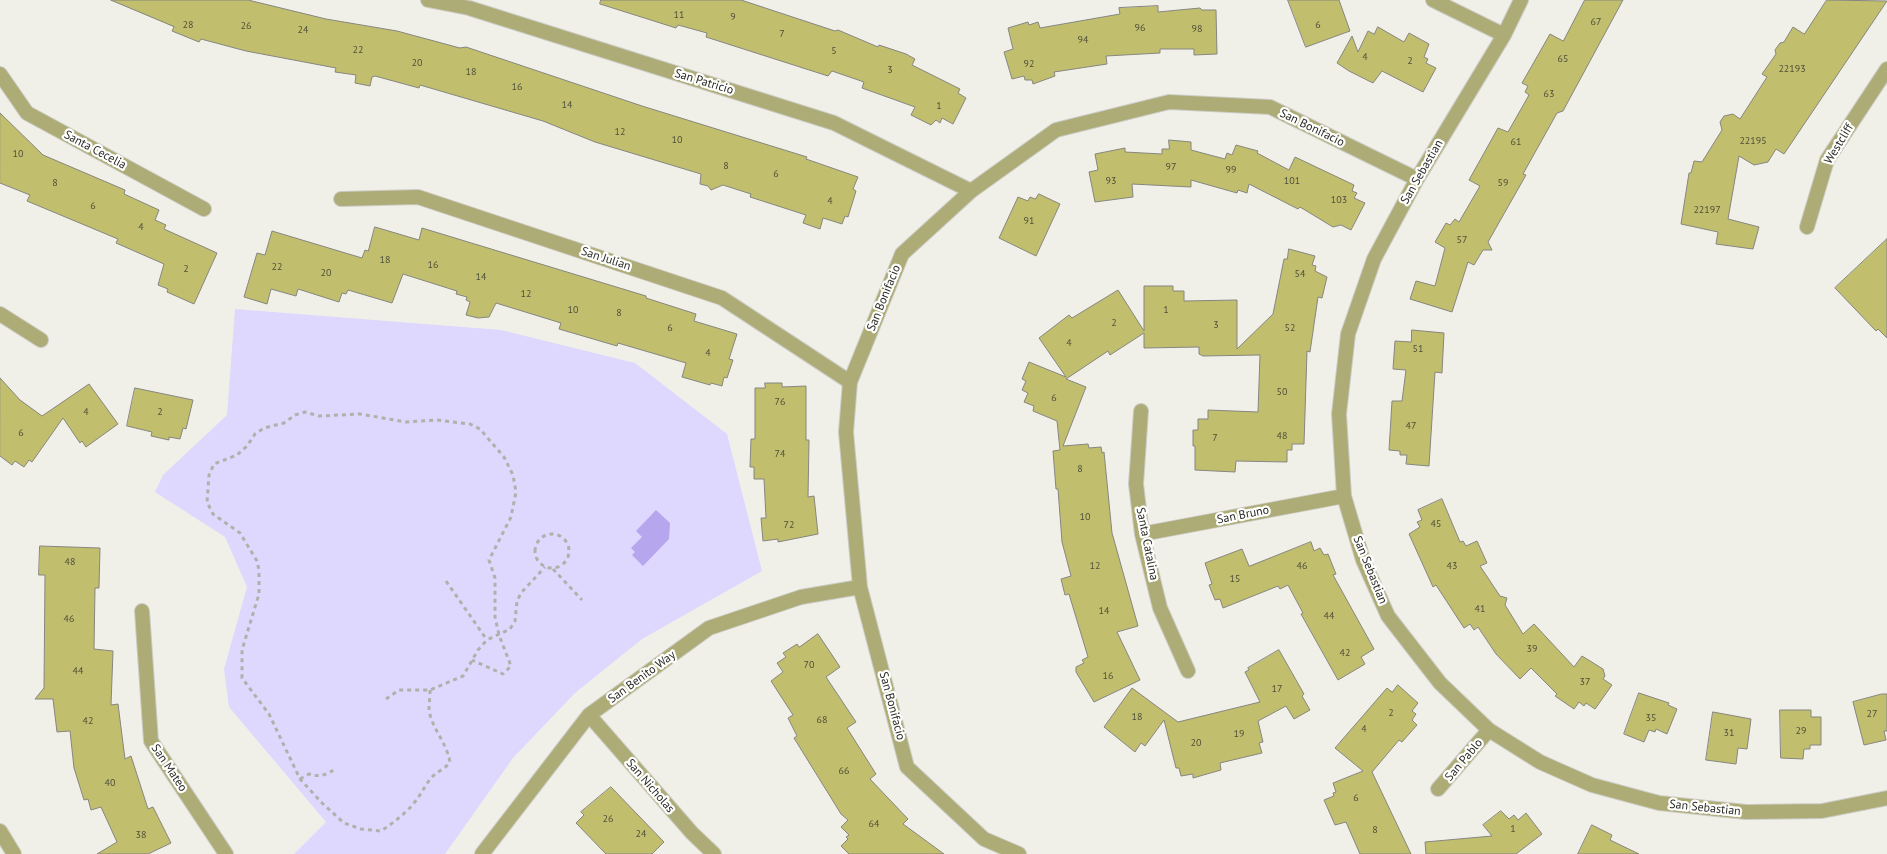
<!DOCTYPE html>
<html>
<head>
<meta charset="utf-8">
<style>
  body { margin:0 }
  canvas { display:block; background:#f0f0e9 }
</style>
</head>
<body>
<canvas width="1887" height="854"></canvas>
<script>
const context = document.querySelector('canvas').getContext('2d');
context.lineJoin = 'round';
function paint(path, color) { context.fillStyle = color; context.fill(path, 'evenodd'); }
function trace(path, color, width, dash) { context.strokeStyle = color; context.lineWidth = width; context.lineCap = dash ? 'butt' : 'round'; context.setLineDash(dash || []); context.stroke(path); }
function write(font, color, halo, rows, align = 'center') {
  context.font = font + ' "PT Sans",sans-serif'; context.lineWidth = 4.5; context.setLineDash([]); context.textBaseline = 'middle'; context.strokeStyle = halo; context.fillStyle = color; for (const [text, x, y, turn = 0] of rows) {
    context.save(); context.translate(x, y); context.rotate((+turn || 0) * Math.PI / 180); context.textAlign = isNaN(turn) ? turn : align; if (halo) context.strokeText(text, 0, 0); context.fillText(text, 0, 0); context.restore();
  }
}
paint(new Path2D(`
  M235,309L501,330L635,363L727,434L762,571L642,639L575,693L513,758L445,854H294L326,822L229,707L224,669L247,587L225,537L155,492L163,475L227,415Z`), '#ded7fe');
paint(new Path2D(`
  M656,510L670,523L669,539L643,566L632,555L635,552L631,548L642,537L636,531Z`), '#b5a6ee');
const building = new Path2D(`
  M111,0H248L326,19L397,31L460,48L466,47L642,106L807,157L806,159L858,177L853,189L856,191L848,217L845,216L842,224L823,218L820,229L803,223L806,215L750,197L751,194L723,185L711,190L708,186L700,184L701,174L595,142L543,121L420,85L419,88L375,76L372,77L370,86L355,83L356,75L335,72L336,68L246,51L201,39L199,42L172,31L174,27Z
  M601,0H741L835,31L838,30L878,47L879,45L906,54L915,59L912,65L960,89L958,93L966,98L953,124L942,118L940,123L936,120L931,125L911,115L915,107L862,88L864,82L832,71L828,76L706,37L707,33L678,25L676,28L600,4Z
  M1288,0H1339L1350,31L1306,47Z
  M1585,0H1623L1563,111L1557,113L1523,174L1526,175L1488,242L1492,250H1483L1474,265L1468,262L1452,312L1410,299L1416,281L1435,286L1445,248L1435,242L1446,223L1450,225L1455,219L1459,222L1480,186L1469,180L1498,128L1508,132L1529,95L1525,92L1528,86L1522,83L1550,34L1563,41Z
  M1827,0L1887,1L1784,154L1776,149L1768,162L1754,165L1739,156L1728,219L1759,227L1753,249L1716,244L1718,232L1681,224L1689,173H1691L1694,161L1702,162L1722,130L1720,122L1724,116L1733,114L1740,119L1767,77L1762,74L1776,54L1775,50L1780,43L1784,42L1793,27L1804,34Z
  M1158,6V12L1200,8L1202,10H1216L1217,54L1194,55V49H1160V53L1106,56L1107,64L1054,72L1055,76L1033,84L1032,80H1025L1024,76L1012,79L1004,52L1013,49L1008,28L1028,22L1029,25L1038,22L1040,28L1120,14L1119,8Z
  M1378,27L1404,42L1409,33L1429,44L1424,57L1428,59L1426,63L1436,68L1423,92L1382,71L1373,83L1349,71L1337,63L1352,36L1358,52L1368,31L1374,34Z
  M0,113L43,155L125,190L124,194L159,210L155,220L166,225L164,229L217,253L194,304L167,292L168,289L158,285L164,264L116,243L118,239L27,201L30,195L0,183Z
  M1169,140L1191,142V150L1225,159L1227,153L1232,155L1236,145L1258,151L1257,153L1289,170L1295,157L1354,185L1352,191L1357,193L1354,198L1365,203L1351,230L1341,225L1333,227L1300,207L1298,209L1249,184L1247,193L1238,190L1237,193L1191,180V187L1132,184L1133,197L1095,202L1089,172L1098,170L1095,154L1125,148V152L1162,154V149H1169Z
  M1039,194L1060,204L1036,256L999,238L1018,197L1028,201L1030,197L1035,199Z
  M375,227L419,240L422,228L646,296V298L696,314L694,321L737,334L729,359L733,360L727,378L724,377L722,386L711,383L710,385L682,377L686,363L618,343L617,346L559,329L561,323L496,303L489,317L478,318L466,315L470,302L466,300L467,297L456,294L457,291L403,274L392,303L348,290L346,294L342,293L339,302L298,289L296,296L271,289L267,304L244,297L257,253L265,255L272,231L362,258L365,250L368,251Z
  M1887,239V338L1878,329L1876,331L1835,288Z
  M1289,249L1315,256L1312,265L1316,266L1315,271L1327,277L1322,298L1318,297L1310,352L1307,351L1304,444H1292V450H1287V462L1236,461L1235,472L1195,470V446H1193V430H1198V419H1208V410L1258,412L1260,355L1203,356L1199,354V347L1144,348V333L1110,355L1108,351L1066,379L1086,387L1063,446L1088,444L1089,448L1101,447L1102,453L1104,452L1112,533L1138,626L1117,632L1140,680L1094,702L1076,672V667L1084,663L1082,660L1088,657L1069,594L1065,595L1061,579L1071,576L1062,542L1058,489H1056L1053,451L1060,450L1057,421L1033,411L1034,406L1024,402L1028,393L1022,390L1026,381L1022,379L1029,362L1066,377L1039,338L1069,315L1072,318L1118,290L1144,331V286H1173V291H1184V301L1237,300V349L1273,314L1284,259H1287Z
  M1412,330L1444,333L1442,373L1435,372L1429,466L1406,464L1407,455H1400V451L1389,450L1392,401H1402L1406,370L1393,369L1395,341L1411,342Z
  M0,378L20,400L42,416L89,384L118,424L86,447L82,441L80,443L63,418L32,462L29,460L24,467L15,461L12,465L0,456Z
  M765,383H782V387L806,386V440H809L808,497L814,496L818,534L778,542V539L763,541L761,518H766L764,479H754V467H750L751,439H755V388H765Z
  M135,388L193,400L186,429L183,428L180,439L169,437V440L151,436L152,432L127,426Z
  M1442,499L1460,542L1463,541L1466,546L1477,541L1487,563L1480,566L1500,596L1507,598L1505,605L1523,634L1534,624L1574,667L1582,656L1603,669L1605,676L1603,679L1612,685L1595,709L1586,703L1584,706L1579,702L1574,709L1555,696L1557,694L1531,668L1520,679L1496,654L1478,627L1474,630L1470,624L1464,628L1436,585L1433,587L1409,534L1420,527L1417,522L1422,520L1418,510Z
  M1311,542L1314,551L1320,548L1324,555L1328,554L1336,574L1333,575L1374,649L1361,657L1365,664L1338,680L1301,614L1303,613L1288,585L1280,589L1278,586L1223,608L1220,599L1215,600L1209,585L1212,584L1205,563L1242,549L1249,566Z
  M40,546L100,548L99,588H95L94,649L113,651L111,705L118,704L125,759L131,756L148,809L153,807L171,843L148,854H97L117,842L101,807L91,810L88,799L84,800L74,768L70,731L57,732L53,699H35L44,688L45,575H39Z
  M818,634L840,667L826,677L856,722L847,728L876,774L870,779L908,819L903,824L944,854H849L841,846L848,839L846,837L849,835L841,827L848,820L841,814L794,738L797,736L788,718L793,715L771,681L783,672L777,663L786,657L783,653L797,644L799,647Z
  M1279,650L1304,694L1302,696L1310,710L1294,719L1286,706L1258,721L1263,742L1259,743L1262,753L1220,763L1221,770L1193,778V774L1181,776L1179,768H1176L1164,720L1145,746L1141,743L1135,752L1104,727L1132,688L1178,722L1260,702L1245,672L1249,670L1248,668Z
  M1398,685L1418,703L1412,711L1416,714L1412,720L1417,725L1402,742L1399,740L1372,772L1411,854H1360L1346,822L1335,825L1324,800L1334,796L1333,793L1336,792L1333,783L1363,771L1335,748L1387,688L1392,692Z
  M1639,693L1669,703L1668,705L1677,709L1667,734L1656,729L1655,732L1649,730L1644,742L1624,734Z
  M1882,694H1887V731H1884L1886,740L1864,745L1853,702Z
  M1780,710H1811V717H1821V745H1810V749H1804L1803,759L1781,758Z
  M1713,712L1751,719L1747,749L1738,748L1736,764L1706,760Z
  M611,787L664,842L652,854H606L576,823L584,815L581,812Z
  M1501,811L1509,819L1514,815L1518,820L1526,813L1542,834L1516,854H1426L1425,842L1492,836L1483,825Z
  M1592,825L1612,835L1610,840L1639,854H1578Z`);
paint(building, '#c1be6e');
trace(building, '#868680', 1);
const minor = new Path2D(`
  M428,0L469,8L834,123L971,191
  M1433,0L1504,35
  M1521,0L1504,35L1417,179L1374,259L1348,334L1339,414L1344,496L1363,560L1388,616L1440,683L1489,730L1540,762L1592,785L1659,803L1746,812L1822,811L1887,798
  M0,74L27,113L204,209
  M341,199L418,197L722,298L850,382
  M1807,227L1827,160L1887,69
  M0,314L41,340
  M1141,411L1136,484L1142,534L1160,608L1188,671
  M1142,534L1344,496
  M142,611L151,741L226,854
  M589,715L692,833L714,854
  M1438,789L1489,730
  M0,831L14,854
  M482,854L589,715L709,628L801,597L860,587
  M1019,854L984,839L907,767L860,587L846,432L850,382L902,254L971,191L1056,130L1169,102L1270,107L1417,179`);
trace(minor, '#ccccc6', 16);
trace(new Path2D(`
  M535 551a17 17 0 1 1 34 0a17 17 0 1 1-34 0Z
  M553,569L582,600
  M446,581L487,640
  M430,690C430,697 429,704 429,710C432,729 446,741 450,762C445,769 438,771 432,777C425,785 421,795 414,803C405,814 393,823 381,831L361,829L344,823L322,803L300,779L269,714L242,678V650L259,594V570L257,561L240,533L213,514L207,502L209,475L214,464L237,455L247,446L255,434L264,428L284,423L295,415L305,412L319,416L360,414L406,422L437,420L470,424L480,429L504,457L513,475L516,492L511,517L489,560L495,578V617L499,635L511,666L503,674L472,660
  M386,699L399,690H430L463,676L478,650L487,640L510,629L515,621L517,601L521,593L545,567
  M300,779L309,774C321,778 327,774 337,768`), '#b1b1ab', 3, [4, 4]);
trace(minor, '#aeac76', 14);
write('10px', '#504f39', null, [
  ["11",679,15],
  ["9",733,17],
  ["67",1596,22],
  ["28",188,25],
  ["6",1318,25],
  ["26",246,26],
  ["96",1140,28],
  ["98",1197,29],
  ["24",303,30],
  ["7",782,34],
  ["94",1083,40],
  ["22",358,50],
  ["5",834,51],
  ["4",1365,57],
  ["65",1563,59],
  ["2",1410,61],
  ["20",417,63],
  ["92",1029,64],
  ["22193",1792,69],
  ["3",890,70],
  ["18",471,72],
  ["16",517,87],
  ["63",1549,94],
  ["14",567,105],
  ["1",939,106],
  ["12",620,132],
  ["10",677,140],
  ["22195",1753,141],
  ["61",1516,142],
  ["10",18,154],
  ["8",726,166],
  ["97",1171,167],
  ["99",1231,170],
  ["6",776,174],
  ["93",1111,181],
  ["101",1292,181],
  ["8",55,183],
  ["59",1503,183],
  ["103",1339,200],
  ["4",830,201],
  ["6",93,206],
  ["22197",1707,210],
  ["91",1029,221],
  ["4",141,227],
  ["57",1462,240],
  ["18",385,260],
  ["16",433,265],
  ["22",277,267],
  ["2",186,269],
  ["20",326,273],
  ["54",1300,274],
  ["14",481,277],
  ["12",526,294],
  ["10",573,310],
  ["1",1166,310],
  ["8",619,313],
  ["2",1114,323],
  ["3",1216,325],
  ["6",670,328],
  ["52",1290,328],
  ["4",1069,343],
  ["51",1418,349],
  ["4",708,353],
  ["50",1282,392],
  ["6",1054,398],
  ["76",780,402],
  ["4",86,412],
  ["2",160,412],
  ["47",1411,426],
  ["6",21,433],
  ["48",1282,436],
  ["7",1215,438],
  ["74",780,454],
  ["8",1080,469],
  ["10",1085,517],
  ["45",1436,524],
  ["72",789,525],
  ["48",70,562],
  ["12",1095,566],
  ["46",1302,566],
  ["43",1452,566],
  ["15",1235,579],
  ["41",1480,609],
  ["14",1104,611],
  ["44",1329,616],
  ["46",69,619],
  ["39",1532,649],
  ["42",1345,653],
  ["70",809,665],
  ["44",78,671],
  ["16",1108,676],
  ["37",1585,682],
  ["17",1277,689],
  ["2",1391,713],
  ["27",1872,714],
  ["18",1137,717],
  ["35",1651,718],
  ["68",822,720],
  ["42",88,721],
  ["4",1364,729],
  ["29",1801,731],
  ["31",1729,733],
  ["19",1239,734],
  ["20",1196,743],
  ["66",844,771],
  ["40",110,783],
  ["6",1356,798],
  ["26",608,819],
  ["64",874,824],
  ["1",1513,829],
  ["8",1375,830],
  ["24",641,834],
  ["38",141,835]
]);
write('12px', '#2a2a27', '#fffffe', [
  ["San Patricio",704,82,17],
  ["San Bonifacio",1312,128,26],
  ["Westcliff",1839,144,-59],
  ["Santa Cecelia",95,150,28],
  ["San Sebastian",1422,172,-60],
  ["San Julian",606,259,18],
  ["San Bonifacio",884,298,-68],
  ["San Bruno",1243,515,-11],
  ["Santa Catalina",1147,544,79],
  ["San Sebastian",1370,570,68],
  ["San Benito Way",642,677,-36],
  ["San Bonifacio",892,706,75],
  ["San Pablo",1464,760,-50],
  ["San Mateo",169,768,56],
  ["San Nicholas",650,786,49],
  ["San Sebastian",1705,808,6]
]);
</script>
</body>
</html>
